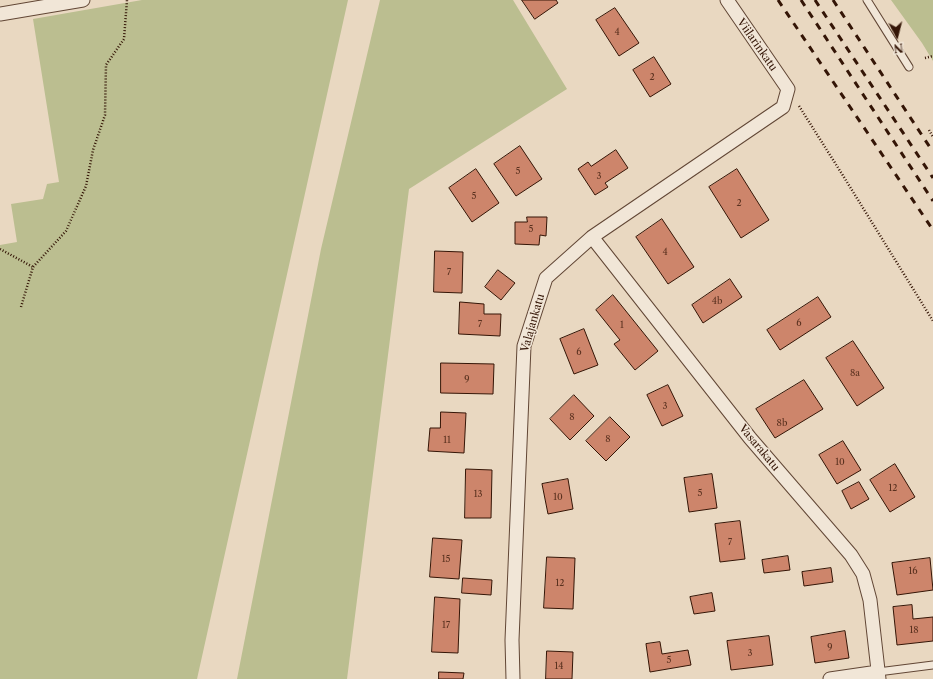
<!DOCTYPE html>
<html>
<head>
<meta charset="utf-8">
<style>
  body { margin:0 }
  #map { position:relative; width:933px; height:679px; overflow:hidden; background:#e9d8c1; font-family:"Libre Caslon Text",serif }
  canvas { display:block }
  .north { position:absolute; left:877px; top:16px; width:40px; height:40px; -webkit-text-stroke:3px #f1e6d7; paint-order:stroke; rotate:173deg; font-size:11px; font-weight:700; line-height:16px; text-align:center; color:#341506 }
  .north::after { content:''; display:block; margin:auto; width:14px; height:18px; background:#341506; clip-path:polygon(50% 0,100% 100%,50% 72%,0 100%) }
</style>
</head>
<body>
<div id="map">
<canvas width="933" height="679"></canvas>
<div class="north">N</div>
</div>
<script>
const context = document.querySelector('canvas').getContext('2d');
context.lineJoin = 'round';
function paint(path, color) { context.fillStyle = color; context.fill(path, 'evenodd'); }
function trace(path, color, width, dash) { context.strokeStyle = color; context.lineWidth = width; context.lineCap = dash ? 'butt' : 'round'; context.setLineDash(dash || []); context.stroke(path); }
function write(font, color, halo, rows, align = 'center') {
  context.font = font + ' "Libre Caslon Text",serif'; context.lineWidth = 3; context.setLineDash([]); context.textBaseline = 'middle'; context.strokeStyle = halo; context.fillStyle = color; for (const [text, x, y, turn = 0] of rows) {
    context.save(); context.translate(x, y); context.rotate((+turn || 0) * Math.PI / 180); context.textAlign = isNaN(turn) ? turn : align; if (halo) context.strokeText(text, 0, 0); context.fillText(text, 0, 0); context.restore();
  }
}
paint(new Path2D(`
  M142,0H348L197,679H0V245L17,242L11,204L43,199L47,184L59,182L33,19Z
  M380,0H513L567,89L409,189L347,679H237L321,249Z
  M891,0H933V61L922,43Z`), '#bbbe90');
const building = new Path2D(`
  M522,0H556L558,3L535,19Z
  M615,8L639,43L619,56L596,20Z
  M654,57L671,84L650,97L633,70Z
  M520,146L542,179L516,196L494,164Z
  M616,150L628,168L605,183L608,187L595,195L578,169L588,162L591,166Z
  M476,169L499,203L472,222L449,188Z
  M737,169L769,220L741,238L709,187Z
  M527,217H547L546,236L540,235L539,245L515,244V222H527Z
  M662,219L694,267L668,284L636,237Z
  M435,251L463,252L462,293L434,292Z
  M498,270L515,283L501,300L485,287Z
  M730,279L742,297L703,323L692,305Z
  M613,295L658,351L635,370L614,344L620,340L596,310Z
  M818,297L831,317L780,350L767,330Z
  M460,302L484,304V314H501L500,336L459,334Z
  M584,329L598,365L574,374L560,339Z
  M853,341L884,388L857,406L826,358Z
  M441,363L494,364L493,394L441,393Z
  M804,380L823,409L775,438L756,409Z
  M668,385L683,416L662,426L647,395Z
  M574,395L594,416L570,440L550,419Z
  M441,412L466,413L464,453L428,451L430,428H440Z
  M610,417L630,437L606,461L586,441Z
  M843,441L861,470L837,484L819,455Z
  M895,464L915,497L890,512L870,480Z
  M466,469L492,470L491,518H465Z
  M712,474L717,508L689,512L684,478Z
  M568,479L573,509L548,514L542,484Z
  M859,482L869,499L851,509L842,491Z
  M740,521L745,559L720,562L715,524Z
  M433,538L462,540L459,579L430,577Z
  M788,556L790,570L764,573L762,560Z
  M547,557L575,558L573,609L544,608Z
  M930,558L933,590L897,595L892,563Z
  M831,568L833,582L804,586L802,572Z
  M463,578L492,580L491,595L462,593Z
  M712,593L715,611L694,614L690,597Z
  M435,597L460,599L458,653L432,652Z
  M912,605L913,619L933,617V641L897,645L893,607Z
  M845,631L849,658L815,663L811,637Z
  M769,636L773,665L731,670L727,641Z
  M660,642L662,654L688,650L691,665L650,672L646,644Z
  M547,651L573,652L572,679H546Z
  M439,672L464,673L463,679H439Z`);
paint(building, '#cd856b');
trace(building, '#341506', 1);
const lane = new Path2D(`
  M867,0L909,67
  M878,672L933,665`);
const street = new Path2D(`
  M0,14L83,0
  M592,237L750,438L851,555L863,574L870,600L879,679
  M513,679L512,640L524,346L546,278L592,237L783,107L788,89L727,0
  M830,679L878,672`);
trace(lane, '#614635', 9);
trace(street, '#614635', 15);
trace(new Path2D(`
  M925,58L933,56
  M799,106L842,174L933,321
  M929,130L933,137
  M0,249L33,267
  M21,307L33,267L66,231L86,186L93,150L105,115L106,65L124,39L127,0`), '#341506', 2.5, [1, 2]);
trace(lane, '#f1e6d7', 7);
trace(street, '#f1e6d7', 13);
trace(new Path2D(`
  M778,0L933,230
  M801,0L933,201
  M815,0L933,178
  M833,0L933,152`), '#341506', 3, [7, 7]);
write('9px', '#5a311f', null, [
  ["4",617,32],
  ["2",652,77],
  ["5",518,171],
  ["3",599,176],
  ["5",474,196],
  ["2",739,203],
  ["5",531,229],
  ["4",665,252],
  ["7",449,272],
  ["4b",717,301],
  ["6",799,323],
  ["7",480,324],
  ["1",622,325],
  ["6",579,352],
  ["8a",855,373],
  ["9",467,379],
  ["3",665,406],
  ["8",572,417],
  ["8b",782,423],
  ["8",608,439],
  ["11",447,440],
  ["10",840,462],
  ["12",893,488],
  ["5",700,493],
  ["13",478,494],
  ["10",558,497],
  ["7",730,542],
  ["15",446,559],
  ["16",913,571],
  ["12",560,583],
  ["17",446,625],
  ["18",914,630],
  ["9",830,647],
  ["3",750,653],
  ["5",669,660],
  ["14",559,666]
]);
write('11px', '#341506', '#f1e6d7', [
  ["Viilarinkatu",757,45,55],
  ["Valajankatu",533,323,-74],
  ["Vasarakatu",759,448,50]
]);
</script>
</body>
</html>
